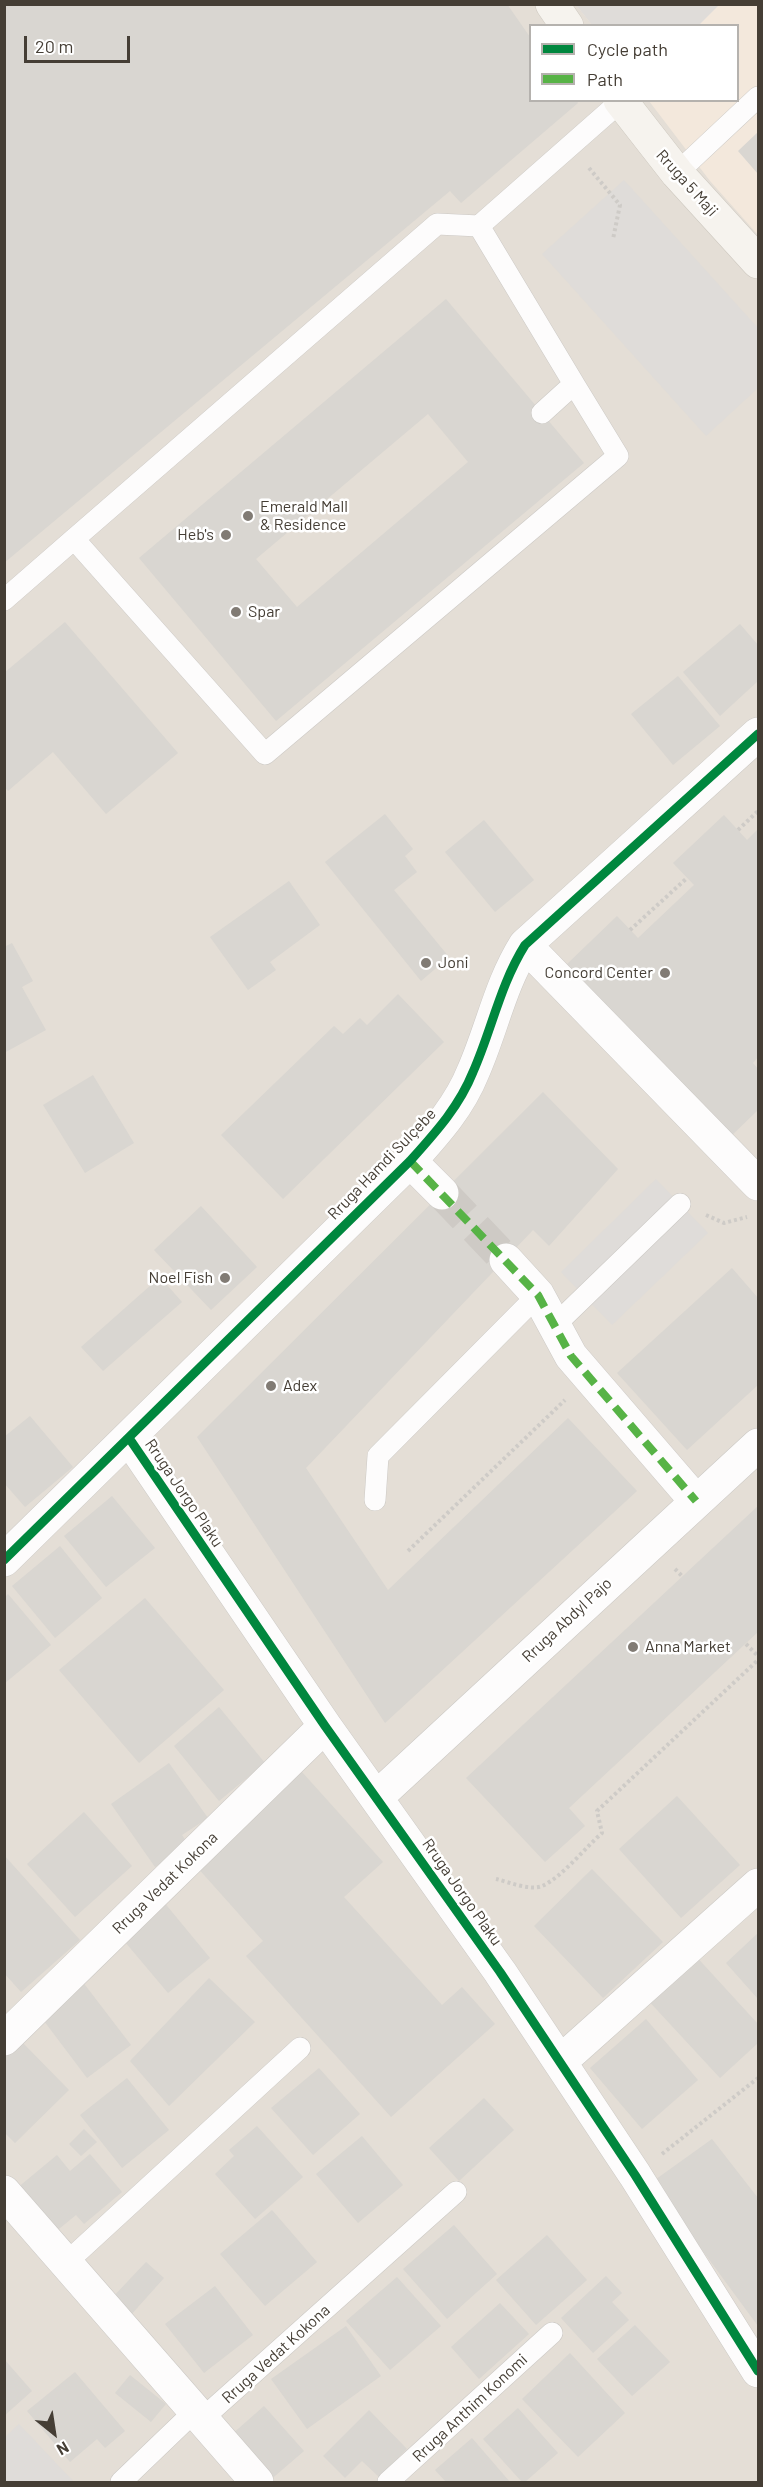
<!DOCTYPE html>
<html>
<head>
<meta charset="utf-8">
<style>
  body { margin:0 }
  #map { position:relative; width:763px; height:2487px; overflow:hidden; background:#f0ede9; font-family:Barlow,sans-serif }
  canvas { display:block }
  .frame { position:absolute; inset:0; border:6px solid #453e35; pointer-events:none }
  .legend { position:absolute; left:529px; top:24px; width:210px; height:78px; box-sizing:border-box; background:#fff; border:2px solid #b5b2ae; margin:0; padding:8px 10px; list-style:none; font-size:18px; color:#453e35 }
  .legend li { display:flex; align-items:center; gap:12px; height:30px }
  .legend b { width:30px; border:2px solid #b5b2ae }
  .north { position:absolute; left:24px; top:2403px; width:60px; height:60px; -webkit-text-stroke:4px #fff; paint-order:stroke; rotate:150deg; font-size:16px; font-weight:700; line-height:24px; text-align:center; color:#453e35 }
  .north::after { content:''; display:block; margin:auto; width:21px; height:27px; background:#453e35; clip-path:polygon(50% 0,100% 100%,50% 72%,0 100%) }
  .scale { position:absolute; left:24px; top:36px; width:106px; height:27px; box-sizing:border-box; border:3px solid #453e35; border-top:0; padding-left:8px; font-size:18px; line-height:21px; white-space:nowrap; color:#453e35; -webkit-text-stroke:4px #fff; paint-order:stroke }
</style>
</head>
<body>
<div id="map">
<canvas width="763" height="2487"></canvas>
<div class="frame"></div>
<ul class="legend">
<li><b style="height:8px;background:#00873e"></b>Cycle path</li>
<li><b style="height:8px;background:#57b346"></b>Path</li>
</ul>
<div class="north">N</div>
<div class="scale">20 m</div>
</div>
<script>
const context = document.querySelector('canvas').getContext('2d');
context.lineJoin = 'round';
function paint(path, color) { context.fillStyle = color; context.fill(path, 'evenodd'); }
function trace(path, color, width, dash) { context.strokeStyle = color; context.lineWidth = width; context.lineCap = dash ? 'butt' : 'round'; context.setLineDash(dash || []); context.stroke(path); }
function write(font, color, halo, rows, align = 'center') {
  context.font = font + ' Barlow,sans-serif'; context.lineWidth = 5; context.setLineDash([]); context.textBaseline = 'middle'; context.strokeStyle = halo; context.fillStyle = color; for (const [text, x, y, turn = 0] of rows) {
    context.save(); context.translate(x, y); context.rotate((+turn || 0) * Math.PI / 180); context.textAlign = isNaN(turn) ? turn : align; if (halo) context.strokeText(text, 0, 0); context.fillText(text, 0, 0); context.restore();
  }
}
paint(new Path2D(`
  M5,5H758V2482H5ZM530,26H738V100H530Z`), '#e4ded6');
paint(new Path2D(`
  M576,5H758V235L710,181L649,101L738,100V26L592,25Z`), '#f3e8dc');
paint(new Path2D(`
  M576,5H719L698,26L592,25Z
  M624,180L758,328V388L706,436L542,254Z
  M656,1179L708,1233L612,1325L561,1272Z
  M19,2424L74,2482H5V2437Z`), '#dfdcd9');
paint(new Path2D(`
  M4,4H507L530,37V100H576L578,103L461,203L450,191L4,563Z
  M758,132V174L738,151Z
  M446,299L584,463L276,721L139,558ZM428,414L468,462L297,607L256,559Z
  M65,622L178,753L106,814L53,752L8,791L4,786V673Z
  M740,624L758,645V681L720,716L683,672Z
  M678,676L720,726L673,765L631,714Z
  M385,814L413,849L405,856L417,872L394,890L449,957L421,981L325,862Z
  M724,815L747,840L758,829V1057L753,1063L758,1069V1110L729,1138L565,966L617,916L638,938L694,885L673,863Z
  M484,820L534,880L495,912L445,852Z
  M289,881L320,925L270,962L276,970L248,990L210,937Z
  M12,943L33,981L22,987L46,1030L4,1053V947Z
  M398,994L444,1042L283,1199L221,1135L334,1026L343,1034L360,1018L367,1025Z
  M93,1075L134,1143L85,1173L43,1105Z
  M543,1092L618,1169L549,1246L533,1230L306,1468L388,1590L568,1418L637,1491L385,1723L197,1437Z
  M201,1206L257,1267L211,1310L154,1250Z
  M732,1268L758,1298V1385L687,1450L617,1373Z
  M160,1277L182,1302L103,1371L81,1347Z
  M30,1416L73,1467L25,1507L4,1483V1437Z
  M112,1496L155,1548L106,1587L64,1536Z
  M758,1506V1632L569,1808L585,1826L545,1862L466,1778Z
  M60,1546L102,1598L55,1638L12,1586Z
  M8,1594L51,1645L5,1683V1597Z
  M145,1598L224,1690L139,1763L59,1670Z
  M219,1707L265,1763L219,1801L174,1746Z
  M169,1763L208,1818L182,1835L188,1844L155,1867L111,1804Z
  M302,1772L383,1862L344,1897L442,2005L462,1987L495,2024L391,2117L246,1956L263,1941L196,1866Z
  M677,1796L740,1865L681,1918L619,1849Z
  M84,1812L132,1866L75,1917L27,1864Z
  M4,1855L80,1940L21,1992L4,1973Z
  M592,1869L663,1942L603,1998L534,1926Z
  M163,1901L210,1958L168,1993L120,1936Z
  M758,1933V1999L726,1963Z
  M693,1953L758,2024V2043L720,2078L645,1997Z
  M209,1978L255,2022L169,2106L130,2061Z
  M82,1981L131,2045L87,2078L38,2013Z
  M646,2019L698,2080L642,2129L590,2068Z
  M21,2041L69,2090L15,2143L4,2132V2057Z
  M319,2068L360,2114L313,2155L271,2108Z
  M127,2078L169,2130L122,2168L80,2115Z
  M484,2098L514,2130L459,2181L429,2148Z
  M257,2126L303,2177L255,2219L215,2174L234,2156L229,2150Z
  M84,2129L97,2142L81,2156L69,2144Z
  M362,2136L403,2185L358,2223L316,2174Z
  M712,2139L758,2198V2326L652,2182Z
  M90,2154L122,2192L84,2224L76,2215L54,2233L16,2189L57,2155L70,2171Z
  M272,2210L317,2262L265,2306L220,2254Z
  M454,2225L497,2274L447,2319L403,2269Z
  M547,2235L587,2280L536,2325L496,2280Z
  M146,2262L164,2278L130,2316L111,2299Z
  M606,2276L622,2293L612,2302L629,2320L593,2353L561,2318Z
  M397,2277L441,2326L390,2370L346,2321Z
  M215,2286L253,2335L204,2373L165,2324Z
  M500,2303L529,2334L479,2379L451,2347Z
  M635,2325L670,2362L632,2396L597,2359Z
  M346,2326L381,2376L307,2429L271,2379Z
  M570,2353L625,2413L578,2457L522,2399Z
  M4,2359L32,2391L4,2416Z
  M75,2372L125,2431L105,2448L97,2439L70,2462L27,2411Z
  M130,2375L166,2404L151,2422L115,2393Z
  M264,2406L304,2451L268,2482L213,2451Z
  M518,2408L558,2453L525,2482H522L483,2439Z
  M369,2410L407,2449L379,2477L362,2461L345,2478L323,2456Z
  M472,2438L510,2482H446L435,2470Z`), '#d9d6d1');
trace(new Path2D(`
  M442,1193L506,1260`), '#cecac5', 33, [33, 16]);
const service = new Path2D(`
  M677,173L758,97
  M479,226L574,384L542,413
  M574,384L618,456L265,754L74,539L437,224L479,226L621,101
  M4,600L74,539
  M554,1326L680,1204
  M375,1500L378,1456L538,1295
  M67,2262L300,2048
  M202,2419L456,2192
  M121,2482L195,2411
  M388,2482L552,2333`);
const minor = new Path2D(`
  M525,945L758,1184
  M410,1161L442,1193
  M506,1260L538,1295L571,1356L696,1501
  M129,1438L325,1726L500,1972L635,2175L758,2371
  M4,1560L410,1161C435,1133 459,1107 473,1072C492,1029 500,985 525,945L758,734
  M377,1797L758,1445
  M4,2039L325,1726
  M560,2062L758,1885
  M4,2192L257,2482`);
const secondary = new Path2D(`
  M552,4L567,26
  M620,100L677,173L758,262`);
trace(service, '#ccc9c5', 22);
trace(minor, '#ccc9c5', 34);
trace(secondary, '#cec9c0', 34);
trace(new Path2D(`
  M589,168L620,205L613,239
  M738,830L758,811
  M630,930L687,878
  M706,1215L724,1223L747,1217
  M408,1551L565,1400
  M675,1569L683,1577
  M746,1644L758,1656
  M496,1879C509,1882 530,1891 542,1886C561,1878 586,1847 602,1833L597,1811L758,1660
  M662,2154L758,2078`), '#cecbc7', 4, [3, 3]);
trace(service, '#fdfcfc', 21);
trace(minor, '#fdfcfc', 33);
trace(secondary, '#f6f3ee', 33);
trace(new Path2D(`
  M410,1161L538,1295L571,1356L696,1501`), '#57b346', 8, [15, 8]);
trace(new Path2D(`
  M129,1438L325,1726L500,1972L635,2175L758,2371
  M4,1560L410,1161C435,1133 459,1107 473,1072C492,1029 500,985 525,945L758,734`), '#00873e', 9);
for (const [x, y, r, color] of [
  [248,516,6,"#817b74"],
  [226,535,6,"#817b74"],
  [236,612,6,"#817b74"],
  [426,963,6,"#817b74"],
  [665,973,6,"#817b74"],
  [225,1278,6,"#817b74"],
  [271,1386,6,"#817b74"],
  [633,1647,6,"#817b74"]
]) { const dot = new Path2D(); dot.arc(x, y, r, 0, 2 * Math.PI); context.fillStyle = color; context.fill(dot); trace(dot, '#fff', 2); }
write('16px', '#453e35', '#fff', [
  ["Rruga 5 Maji",687,183,48],
  ["Rruga Hamdi Sulçebe",382,1164,-46],
  ["Rruga Jorgo Plaku",184,1493,56],
  ["Rruga Abdyl Pajo",567,1620,-43],
  ["Rruga Vedat Kokona",165,1883,-44],
  ["Rruga Jorgo Plaku",462,1892,55],
  ["Rruga Vedat Kokona",276,2354,-42],
  ["Rruga Anthim Konomi",470,2408,-43]
]);
write('16px', '#453e35', '#fff', [
  ["Emerald Mall",260,507],
  ["& Residence",260,525],
  ["Heb's",214,535,"right"],
  ["Spar",248,612],
  ["Joni",438,963],
  ["Concord Center",653,973,"right"],
  ["Noel Fish",213,1278,"right"],
  ["Adex",283,1386],
  ["Anna Market",645,1647]
], 'left');
</script>
</body>
</html>
